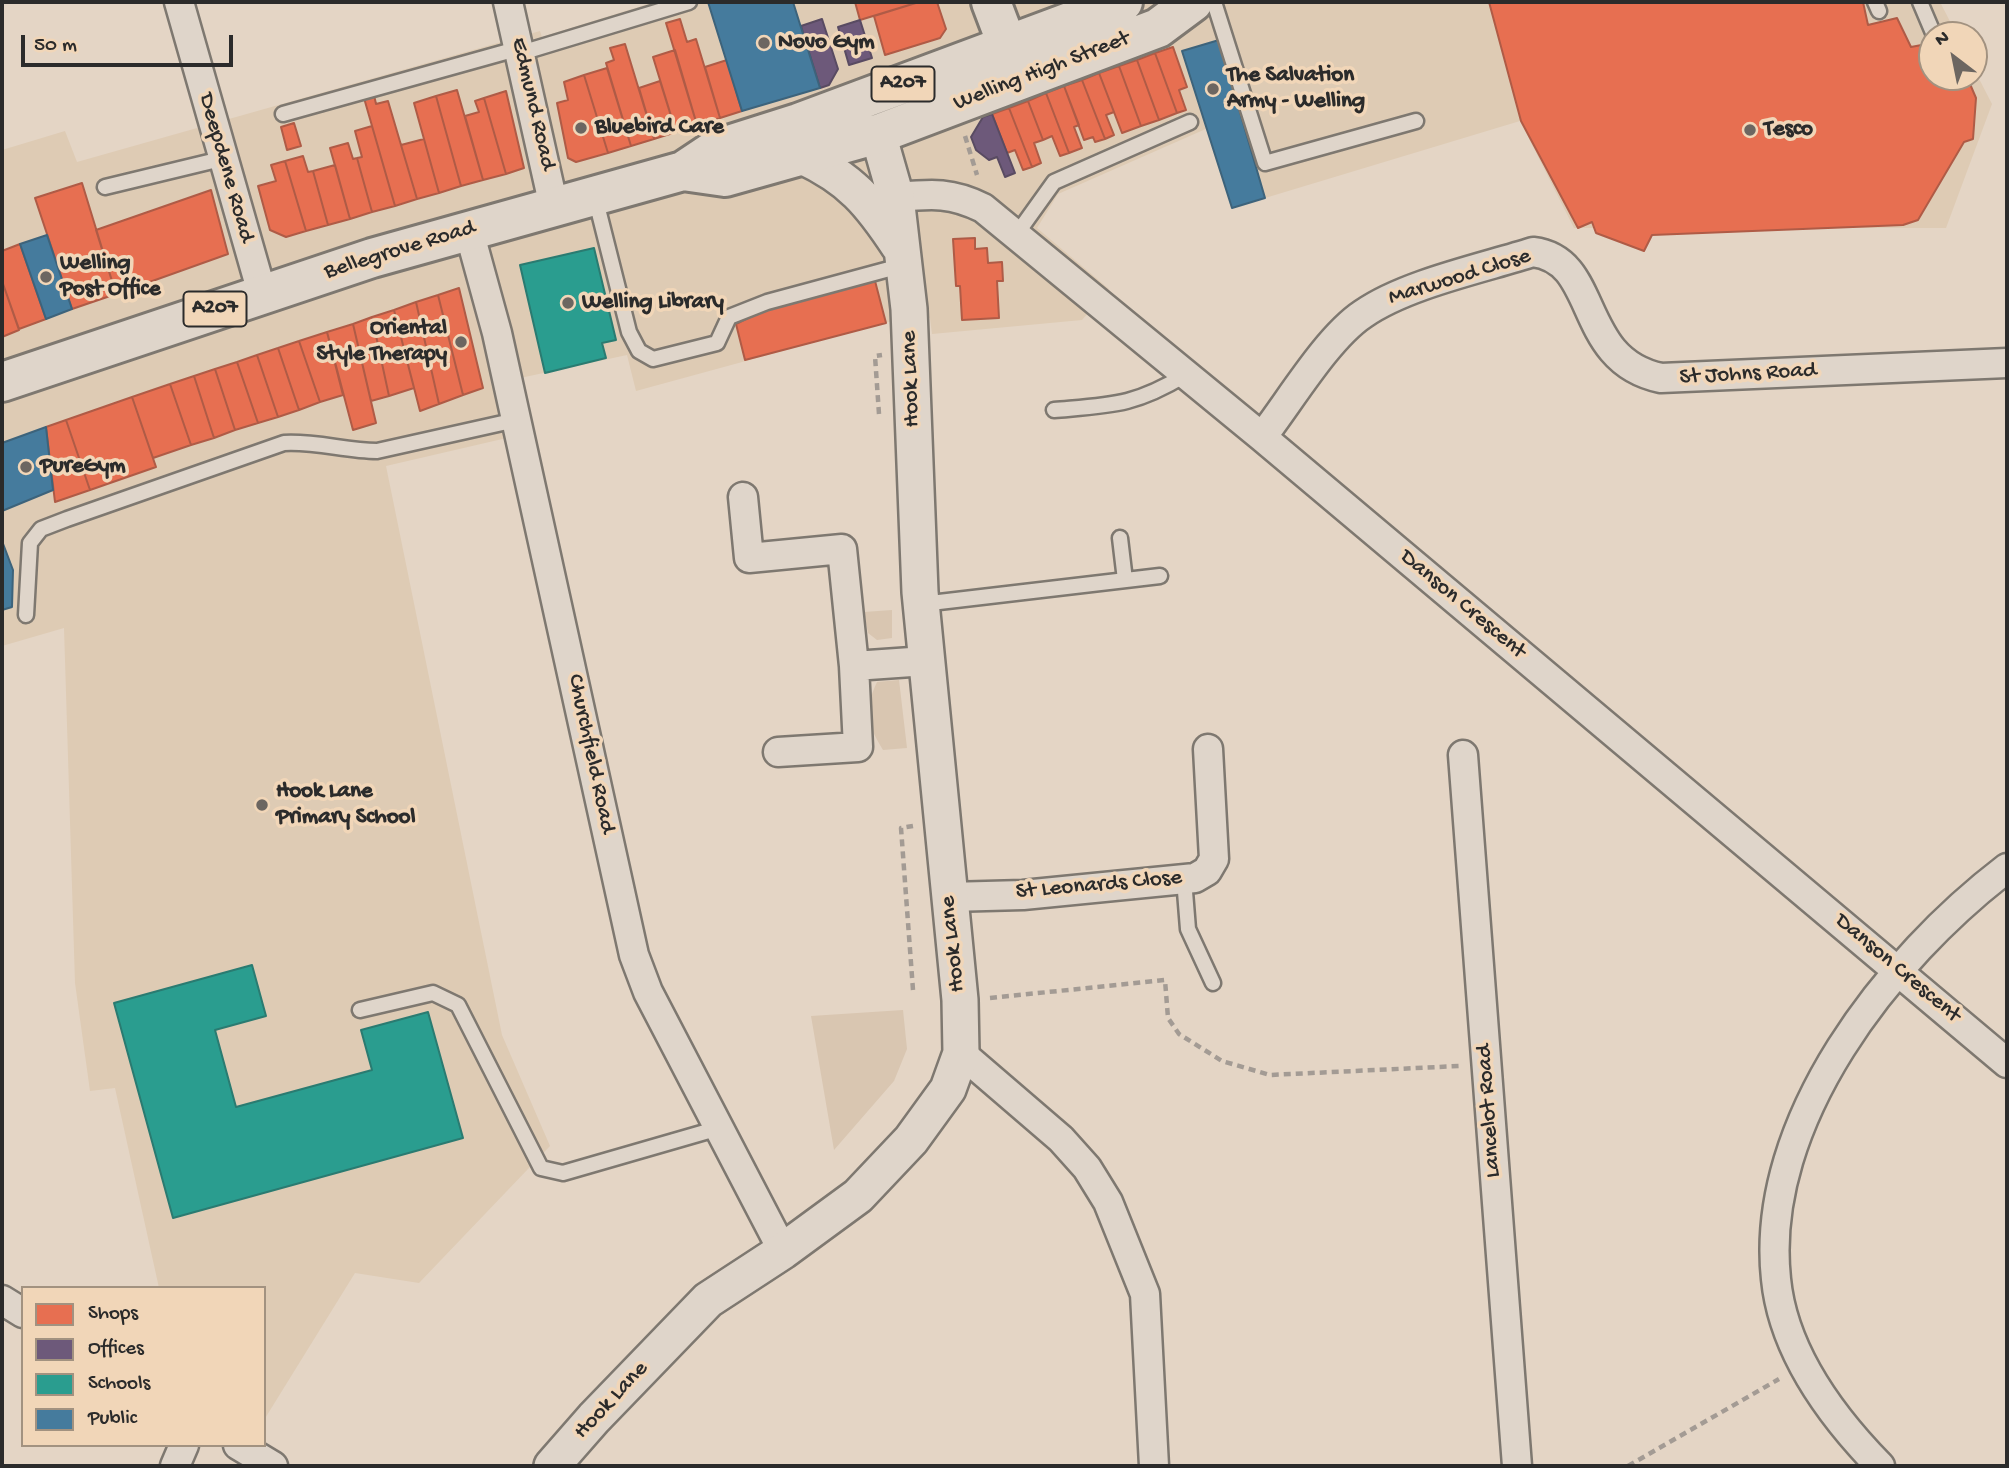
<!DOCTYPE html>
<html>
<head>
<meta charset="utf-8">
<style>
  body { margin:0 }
  #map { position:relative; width:2009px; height:1468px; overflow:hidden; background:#e4d5c5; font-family:"Gochi Hand",sans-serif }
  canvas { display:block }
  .frame { position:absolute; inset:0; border:4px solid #2b2b2b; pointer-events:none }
  .legend { position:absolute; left:21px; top:1286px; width:245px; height:161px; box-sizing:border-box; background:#f1d6b8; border:2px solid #a29280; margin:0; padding:9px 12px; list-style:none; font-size:21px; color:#2b2b2b }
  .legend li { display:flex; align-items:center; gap:14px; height:35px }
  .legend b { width:35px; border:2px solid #a29280 }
  .north { position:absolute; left:1918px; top:21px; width:70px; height:70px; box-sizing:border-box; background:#f1d6b8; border:2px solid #a29280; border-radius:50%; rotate:328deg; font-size:19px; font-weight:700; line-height:28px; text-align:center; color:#2b2b2b }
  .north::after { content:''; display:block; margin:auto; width:24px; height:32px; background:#6c6661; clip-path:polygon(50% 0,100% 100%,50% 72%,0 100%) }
  .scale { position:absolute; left:21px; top:35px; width:212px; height:32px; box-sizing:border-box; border:4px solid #2b2b2b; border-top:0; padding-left:9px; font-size:21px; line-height:24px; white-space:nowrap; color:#2b2b2b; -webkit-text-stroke:5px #f1d6b8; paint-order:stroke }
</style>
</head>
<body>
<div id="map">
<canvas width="2009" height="1468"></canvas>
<div class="frame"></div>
<ul class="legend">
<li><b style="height:19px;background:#e76f51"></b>Shops</li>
<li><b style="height:19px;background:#6d597a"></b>Offices</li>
<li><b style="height:19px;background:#2a9d8f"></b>Schools</li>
<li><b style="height:19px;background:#457b9d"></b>Public</li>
</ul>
<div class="north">N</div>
<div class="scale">50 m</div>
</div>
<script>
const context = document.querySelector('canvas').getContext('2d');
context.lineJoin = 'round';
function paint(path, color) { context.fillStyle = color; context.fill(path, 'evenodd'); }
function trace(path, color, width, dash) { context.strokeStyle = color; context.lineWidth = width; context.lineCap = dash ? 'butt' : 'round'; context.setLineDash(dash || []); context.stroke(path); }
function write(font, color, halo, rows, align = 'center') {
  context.font = font + ' "Gochi Hand",sans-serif'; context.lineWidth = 7; context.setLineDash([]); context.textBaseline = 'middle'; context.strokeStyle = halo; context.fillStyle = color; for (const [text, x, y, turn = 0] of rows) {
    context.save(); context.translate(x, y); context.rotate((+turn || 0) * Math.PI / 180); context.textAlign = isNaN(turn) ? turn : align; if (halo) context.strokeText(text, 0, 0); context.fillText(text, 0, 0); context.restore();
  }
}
paint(new Path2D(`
  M654,2H1940L1957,35H1932V77H1974V69L1992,104L1946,228H1574L1520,121L1232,208L1208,128L1058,194L1037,228L1109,289L1082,320L932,334L930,318L896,320L636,391L627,355L497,383L511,437L386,466L502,1035L550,1146L419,1283L355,1273L264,1420V1288H159L115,1088L90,1091L75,983L64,628L2,646V150L65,131L77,162L540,31L542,37Z`), '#decbb4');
paint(new Path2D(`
  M892,610V638L877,640L868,633L864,612Z
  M899,680L907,748L883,750C867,723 863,712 877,682Z
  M903,1010L907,1049L894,1081L834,1150L811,1016Z`), '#d9c6b1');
const shops = new Path2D(`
  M855,2H919L860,20Z
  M919,2H937L946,29L940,38L885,55L874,16Z
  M1489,2H1863L1868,25L1897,18L1911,47L1932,43V77H1967L1976,98L1973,139L1964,142L1918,220L1903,225L1652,235L1644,251L1596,233L1592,222L1578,228L1521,121Z
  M680,19L687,42L696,39L720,118L697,125L666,23Z
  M625,44L654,139L631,146L606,63L614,60L610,48Z
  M1173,47L1187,87L1179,90L1186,110L1177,113L1155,53Z
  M675,50L697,125L676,132L653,57Z
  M1155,53L1177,113L1159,120L1137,60Z
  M727,60L742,111L720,118L705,67Z
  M1137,60L1159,120L1141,126L1119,66Z
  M1119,66L1141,126L1122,133L1099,73Z
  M607,68L631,146L608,153L584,75Z
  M1099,73L1114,112L1106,115L1114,135L1105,139L1082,80Z
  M584,75L608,153L576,162L568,158L557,103L568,100L564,82Z
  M1082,80L1105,139L1095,142L1093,137L1084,140L1064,86Z
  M660,81L676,132L654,139L639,88Z
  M1064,86L1079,125L1074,127L1082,148L1069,153L1046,93Z
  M457,90L483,180L461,186L436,96Z
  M506,91L524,168L506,174L484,98Z
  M1046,93L1069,153L1060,156L1052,136L1043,140L1028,101Z
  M374,95L376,104L388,101L417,199L395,206L364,98Z
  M436,96L461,186L439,193L414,103Z
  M484,98L506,174L483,180L465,116L479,112L475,101Z
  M1028,101L1043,140L1034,143L1041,163L1032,167L1009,108Z
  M1009,108L1032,167L1023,170L1015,150L1007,153L992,114Z
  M294,123L301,146L287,150L281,127Z
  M372,126L395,206L372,212L357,158L362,157L355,131Z
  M424,139L439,193L417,199L401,145Z
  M348,143L353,159L357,158L372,212L350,219L330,148Z
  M303,156L308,172L313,171L328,225L306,231L285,161Z
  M285,161L306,231L286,237L270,230L258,186L276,181L271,165Z
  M335,165L350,219L328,225L313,171Z
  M82,183L116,294L72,309L35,198Z
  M211,190L228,254L116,294L96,230Z
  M975,238V249L987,248L988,263L1002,262L1003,281H997L999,318L962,320L960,286H956L953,239Z
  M20,244L46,319L19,329L2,281V251Z
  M2,281L19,330L2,337Z
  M875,281L886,323L745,360L736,324L762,311Z
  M459,288L483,388L463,395L438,295Z
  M438,295L463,395L439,404L416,302Z
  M416,302L439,404L420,411L394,310Z
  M394,310L414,388L389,396L372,317Z
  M372,317L389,396L371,401L353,324Z
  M353,324L376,423L353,430L327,332Z
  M327,332L343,395L320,402L299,341Z
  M299,341L320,402L299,410L278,348Z
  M278,348L299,410L278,417L257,355Z
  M257,355L278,417L258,423L237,362Z
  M237,362L258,423L235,430L215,369Z
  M215,369L235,430L214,438L194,376Z
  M194,376L214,438L191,445L170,384Z
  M170,384L191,445L153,458L132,397Z
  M132,397L156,467L90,490L66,420Z
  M66,420L90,490L55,502L46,427Z`);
paint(shops, '#e76f51');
trace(shops, '#af5b46', 2);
const offices = new Path2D(`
  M822,19L838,69L829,85L820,88L801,26Z
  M860,20L872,58L849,65L838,27Z
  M992,114L1015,173L1005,177L997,157L989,160L976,150L971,137L983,117Z`);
paint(offices, '#6d597a');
trace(offices, '#594b62', 2);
const schools = new Path2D(`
  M594,248L616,340L602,343L606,358L545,373L520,265Z
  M252,965L266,1016L215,1030L236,1107L372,1070L361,1030L428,1012L463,1138L173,1218L114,1003Z`);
paint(schools, '#2a9d8f');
trace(schools, '#2a7b71', 2);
const public = new Path2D(`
  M708,2H793L820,88L742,111Z
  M1219,40L1265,198L1232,208L1182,51Z
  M47,235L72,309L46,319L20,244Z
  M46,427L53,490L2,511V443Z
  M2,541L13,570L12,607L2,610Z`);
paint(public, '#457b9d');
trace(public, '#3d637b', 2);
const service = new Path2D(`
  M1214,2L1265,163L1416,121
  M1875,2L1879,11
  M1920,2L1934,35
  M521,53L689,2
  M283,114L520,48
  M105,187L221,159
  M595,197L629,332L639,351L653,359L717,343L729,317L767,302L904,265
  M1016,235L1054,182L1190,122
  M1054,410C1111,405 1134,406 1185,375
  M1120,538L1125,580
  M922,604L1160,576
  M26,615L30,543L41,529L67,519L284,443C316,441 346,451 377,451L516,420
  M1184,879L1188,929L1213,983
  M360,1010L433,993L458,1005L541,1168L563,1173L719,1128`);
const minor = new Path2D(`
  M179,2L262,293
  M508,2L554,207
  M896,197C932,194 951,192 983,208L1262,437L2007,1063
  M469,231L497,333L634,955L648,992L783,1251
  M1262,437C1290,401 1327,338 1363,314C1406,284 1483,268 1533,252C1601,260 1575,360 1661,378L2007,363
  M743,497L749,558L842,549L854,666L926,661
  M778,752L858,747L854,666
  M1463,755L1517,1466
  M949,897L1023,895L1195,878L1207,871L1214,859L1208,749
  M961,1053L1061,1139L1087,1168L1108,1202L1145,1294L1154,1466
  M2,1300L23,1313
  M238,1445L273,1466
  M175,1466L184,1445
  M1880,1466C1831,1416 1783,1351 1776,1279C1759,1121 1889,958 2007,868`);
const tertiary = new Path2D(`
  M802,156C851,179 870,202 899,246
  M552,1466L594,1418L708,1300L783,1251L858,1196L911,1140L948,1089L961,1053L960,1000L920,592L909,309L896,197L878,134L850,130`);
const primary = new Path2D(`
  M991,2L1016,68
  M683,171L725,177L878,134L1158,28L1193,2
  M2,382L372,258L683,171L716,149L798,123L1123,2`);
trace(service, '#7e7870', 19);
trace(minor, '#7e7870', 33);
trace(tertiary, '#7e7870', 40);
trace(primary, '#7e7870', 44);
trace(new Path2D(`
  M965,136L977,175
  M879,414L875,356L882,355
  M913,990L901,828L913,826
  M990,998L1165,980L1168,1018L1179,1034L1222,1061L1270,1075L1459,1066
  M1628,1466L1779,1379`), '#a39b94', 4.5, [7, 5]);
trace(service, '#dfd5ca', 14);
trace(minor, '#dfd5ca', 28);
trace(tertiary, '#dfd5ca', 35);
trace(primary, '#dfd5ca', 38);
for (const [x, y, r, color] of [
  [764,43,7,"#6c6661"],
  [1213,89,7,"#6c6661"],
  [581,128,7,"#6c6661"],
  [1750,130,7,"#6c6661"],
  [46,277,7,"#6c6661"],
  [568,303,7,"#6c6661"],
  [461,342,7,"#6c6661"],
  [26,467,7,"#6c6661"],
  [262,805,7,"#6c6661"]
]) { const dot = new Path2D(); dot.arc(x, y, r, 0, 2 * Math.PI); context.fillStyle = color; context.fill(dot); trace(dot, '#f1d6b8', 2.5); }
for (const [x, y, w] of [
  [903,84,63],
  [215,309,63]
]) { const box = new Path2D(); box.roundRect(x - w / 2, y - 17.5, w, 35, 5); context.fillStyle = '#f1d6b8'; context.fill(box); trace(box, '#2b2b2b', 2); }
write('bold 21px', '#2b2b2b', null, [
  ["A207",903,84],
  ["A207",215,309]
]);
write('bold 23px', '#2b2b2b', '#f1d6b8', [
  ["Novo Gym",778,43],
  ["The Salvation",1227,76],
  ["Army - Welling",1227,102],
  ["Bluebird Care",595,128],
  ["Tesco",1764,130],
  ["Welling",60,264],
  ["Post Office",60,290],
  ["Welling Library",582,303],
  ["Oriental",447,329,"right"],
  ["Style Therapy",447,355,"right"],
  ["PureGym",40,467],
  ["Hook Lane",276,792],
  ["Primary School",276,818]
], 'left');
write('23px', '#2b2b2b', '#f1d6b8', [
  ["Welling High Street",1042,72,-21],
  ["Edmund Road",532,104,77],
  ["Deepdene Road",225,168,74],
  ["Bellegrove Road",400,251,-17],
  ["Marwood Close",1460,278,-17],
  ["St Johns Road",1748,375,-3],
  ["Hook Lane",912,379,-92],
  ["Danson Crescent",1462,605,40],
  ["Churchfield Road",590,754,78],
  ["St Leonards Close",1099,886,-5],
  ["Hook Lane",954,944,-96],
  ["Danson Crescent",1897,969,40],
  ["Lancelot Road",1490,1111,-94],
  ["Hook Lane",612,1401,-47]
]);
</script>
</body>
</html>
